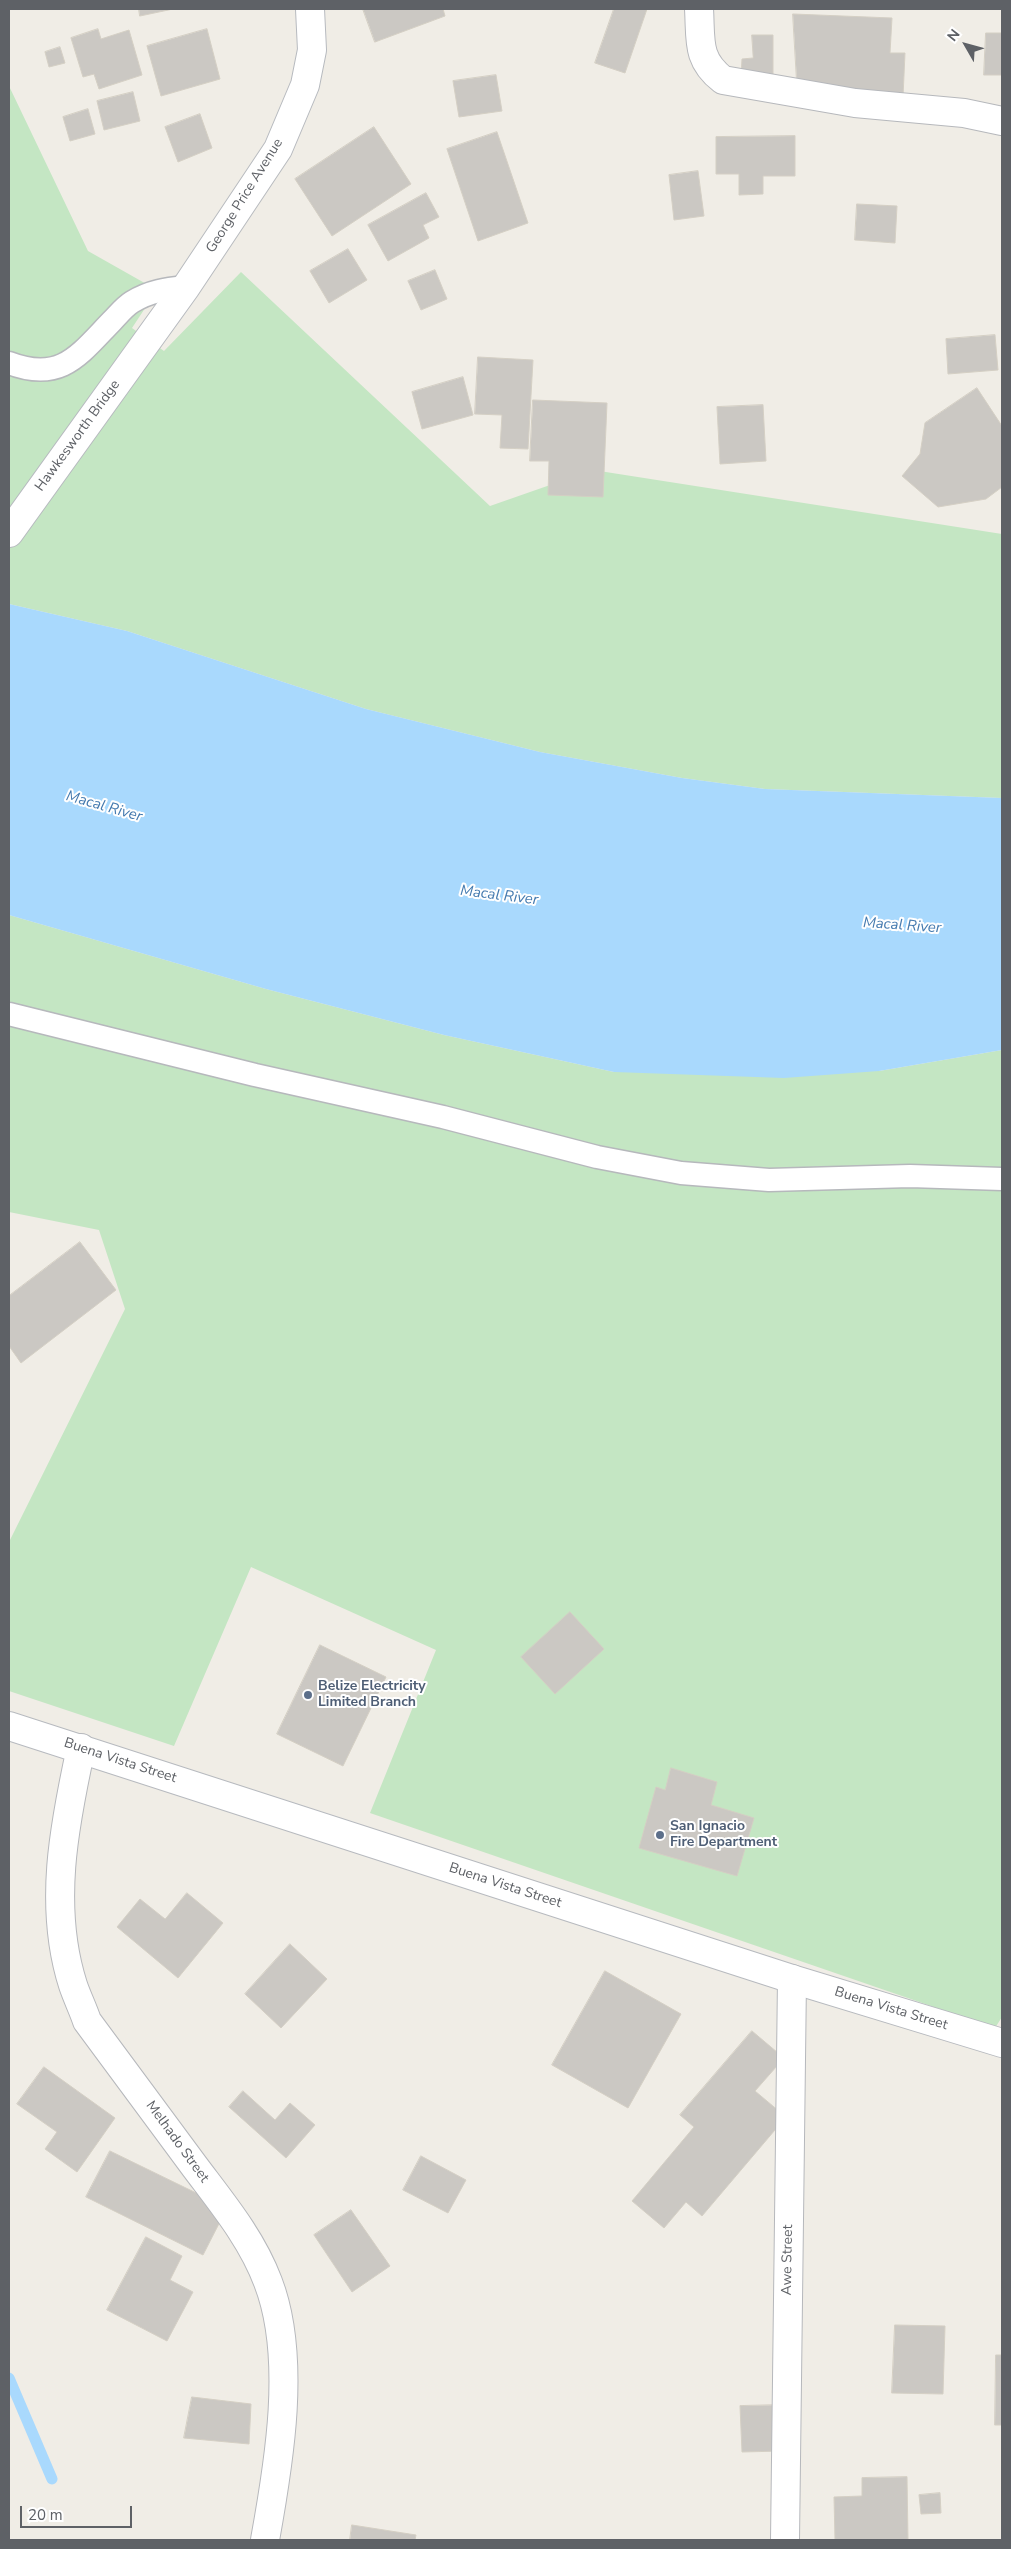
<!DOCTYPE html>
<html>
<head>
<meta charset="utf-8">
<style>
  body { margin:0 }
  #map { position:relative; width:1011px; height:2549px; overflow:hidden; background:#f0ede6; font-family:"Nunito Sans",sans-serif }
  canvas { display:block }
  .frame { position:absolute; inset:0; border:10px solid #5e6166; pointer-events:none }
  .north { position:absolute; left:941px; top:20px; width:50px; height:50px; -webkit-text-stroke:4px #fff; paint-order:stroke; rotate:308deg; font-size:14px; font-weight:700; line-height:20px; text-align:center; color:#5e6166 }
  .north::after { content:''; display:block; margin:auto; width:18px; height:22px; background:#5e6166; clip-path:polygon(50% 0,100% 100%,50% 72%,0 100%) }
  .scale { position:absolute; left:20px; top:2506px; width:112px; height:22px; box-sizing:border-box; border:2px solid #5e6166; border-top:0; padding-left:6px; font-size:15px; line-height:18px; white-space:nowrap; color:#5e6166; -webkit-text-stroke:4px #fff; paint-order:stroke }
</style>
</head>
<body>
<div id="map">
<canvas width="1011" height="2549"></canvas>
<div class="frame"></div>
<div class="north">N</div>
<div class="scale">20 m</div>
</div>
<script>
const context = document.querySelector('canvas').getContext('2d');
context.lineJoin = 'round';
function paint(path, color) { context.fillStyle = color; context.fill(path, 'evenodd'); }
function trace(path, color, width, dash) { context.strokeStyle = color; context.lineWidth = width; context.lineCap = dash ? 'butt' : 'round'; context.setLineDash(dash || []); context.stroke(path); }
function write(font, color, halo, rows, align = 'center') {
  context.font = font + ' "Nunito Sans",sans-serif'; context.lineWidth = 4; context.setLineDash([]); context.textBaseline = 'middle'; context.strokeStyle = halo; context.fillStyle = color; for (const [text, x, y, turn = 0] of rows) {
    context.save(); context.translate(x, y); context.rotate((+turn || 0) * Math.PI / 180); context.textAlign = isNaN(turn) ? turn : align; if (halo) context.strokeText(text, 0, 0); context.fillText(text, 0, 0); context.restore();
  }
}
paint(new Path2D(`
  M9,86L88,251L157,290L132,328L164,351L241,272L490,506L593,470L1002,534V798L765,789L682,778L540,752L366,709L127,631L9,604Z
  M9,915L266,989L444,1035L614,1072L879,1071L1002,1050V2017L995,2028L370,1813L436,1650L251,1567L174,1746L9,1691V1542L125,1309L99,1230L9,1212Z`), '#c4e6c3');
paint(new Path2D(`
  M9,604L127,631L366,709L540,752L682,778L765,789L1002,798V1050L879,1071L784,1078L614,1072L444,1035L266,989L9,915Z`), '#a9d9fd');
trace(new Path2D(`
  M9,2378L52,2479`), '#a9d9fd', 11);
const building = new Path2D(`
  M139,9H173L140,16Z
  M363,9H443L445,16L375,42Z
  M614,9H647L625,73L595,63Z
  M793,14L892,18L890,53H905L903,97L797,82Z
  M98,29L101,39L129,30L142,75L99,89L94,74L83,77L71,38Z
  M207,29L220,79L161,96L147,46Z
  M986,33H1002V75H984Z
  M752,35H773V74L741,75L742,59L753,58Z
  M60,47L65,63L49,67L45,52Z
  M496,75L502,111L459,117L453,81Z
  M133,92L140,121L104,130L97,101Z
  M88,109L95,134L70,141L63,117Z
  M200,114L212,148L178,162L165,127Z
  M374,127L411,184L332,236L295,179Z
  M497,132L528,223L478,241L447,149Z
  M795,136V176H763V194L739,195V174H716V137Z
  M698,171L704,216L674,220L669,175Z
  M426,193L439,217L423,225L429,238L388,261L368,225Z
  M857,204L897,206L895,243L855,240Z
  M348,249L367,280L329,303L310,271Z
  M435,270L447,299L421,310L408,281Z
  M995,335L998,370L948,374L946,339Z
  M478,357L533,360L528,449L500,448L502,415L475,414Z
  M463,377L473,415L422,429L412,392Z
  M977,388L1002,426V487L986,499L938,507L902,476L920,454L925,423Z
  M533,400L607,403L603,497L548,495L549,461H530Z
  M763,405L766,461L720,464L717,407Z
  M80,1242L116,1290L21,1363L9,1346V1296Z
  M570,1612L604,1649L555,1694L521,1657Z
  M320,1645L386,1677L343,1766L277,1734Z
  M671,1768L717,1782L711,1805L754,1818L737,1876L639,1848L656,1787L665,1790Z
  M187,1893L223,1923L178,1978L117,1927L140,1899L165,1919Z
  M290,1944L327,1979L281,2028L245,1994Z
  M605,1971L681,2014L628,2108L552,2065Z
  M752,2031L784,2058L755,2091L786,2117L702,2216L686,2202L664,2228L632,2201L694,2127L680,2115Z
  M44,2067L115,2118L77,2172L45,2149L57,2132L17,2104Z
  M243,2091L275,2120L290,2103L315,2125L286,2158L229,2107Z
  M110,2151L227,2208L203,2255L86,2197Z
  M421,2156L466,2180L448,2213L403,2190Z
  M351,2210L390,2266L352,2292L314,2235Z
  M146,2237L182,2256L170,2280L193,2292L167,2341L107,2310Z
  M895,2325L945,2326L943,2394L892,2393Z
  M996,2355H1002V2425H995Z
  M192,2397L251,2404L249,2444L184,2438Z
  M781,2405L782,2451L742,2452L740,2406Z
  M907,2477L908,2540H835L834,2497L862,2496V2478Z
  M940,2493L941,2513L921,2514L919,2495Z
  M352,2525L416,2535L415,2540H350Z`);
paint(building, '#cbc8c3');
trace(building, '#d4cfc4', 1);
const lane = new Path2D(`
  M9,363C61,383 79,355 112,321C118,315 124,307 132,302C150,291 166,289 186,287
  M9,1014L255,1075L443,1117L597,1157L681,1173L769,1180L910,1176L1002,1179`);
const street = new Path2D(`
  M699,9C701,40 696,59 723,80L855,103L964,113L1002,121
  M81,1748C64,1826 48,1907 73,1985C77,1997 83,2009 87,2021C123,2069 159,2118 195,2167C222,2203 252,2239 268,2282C297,2357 279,2463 265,2540
  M785,2540L792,1979`);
const secondary = new Path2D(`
  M9,533L186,287L278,149L305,85L312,50L310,9
  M9,1726L792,1979L1002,2043`);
trace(lane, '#b6b8bc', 25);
trace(street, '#b6b8bc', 30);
trace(secondary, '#b7babf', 30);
trace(lane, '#fff', 22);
trace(street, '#fff', 28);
trace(secondary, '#fff', 28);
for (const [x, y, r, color] of [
  [308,1695,5,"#5c6f8a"],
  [660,1835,5,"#5c6f8a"]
]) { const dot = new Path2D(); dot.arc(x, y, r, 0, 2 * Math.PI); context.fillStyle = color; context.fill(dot); trace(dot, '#fff', 2); }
write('14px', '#5e6166', '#fff', [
  ["George Price Avenue",245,196,-58],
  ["Hawkesworth Bridge",78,436,-54],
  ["Buena Vista Street",120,1761,18],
  ["Buena Vista Street",505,1886,18],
  ["Buena Vista Street",891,2009,17],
  ["Melhado Street",177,2142,54],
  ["Awe Street",788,2260,-89]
]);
write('bold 14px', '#4e5e75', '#fff', [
  ["Belize Electricity",318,1687],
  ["Limited Branch",318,1703],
  ["San Ignacio",670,1827],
  ["Fire Department",670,1843]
], 'left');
write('italic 15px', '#447aaf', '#fff', [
  ["Macal River",104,807,16],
  ["Macal River",499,896,7],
  ["Macal River",902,926,4]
]);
</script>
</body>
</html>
